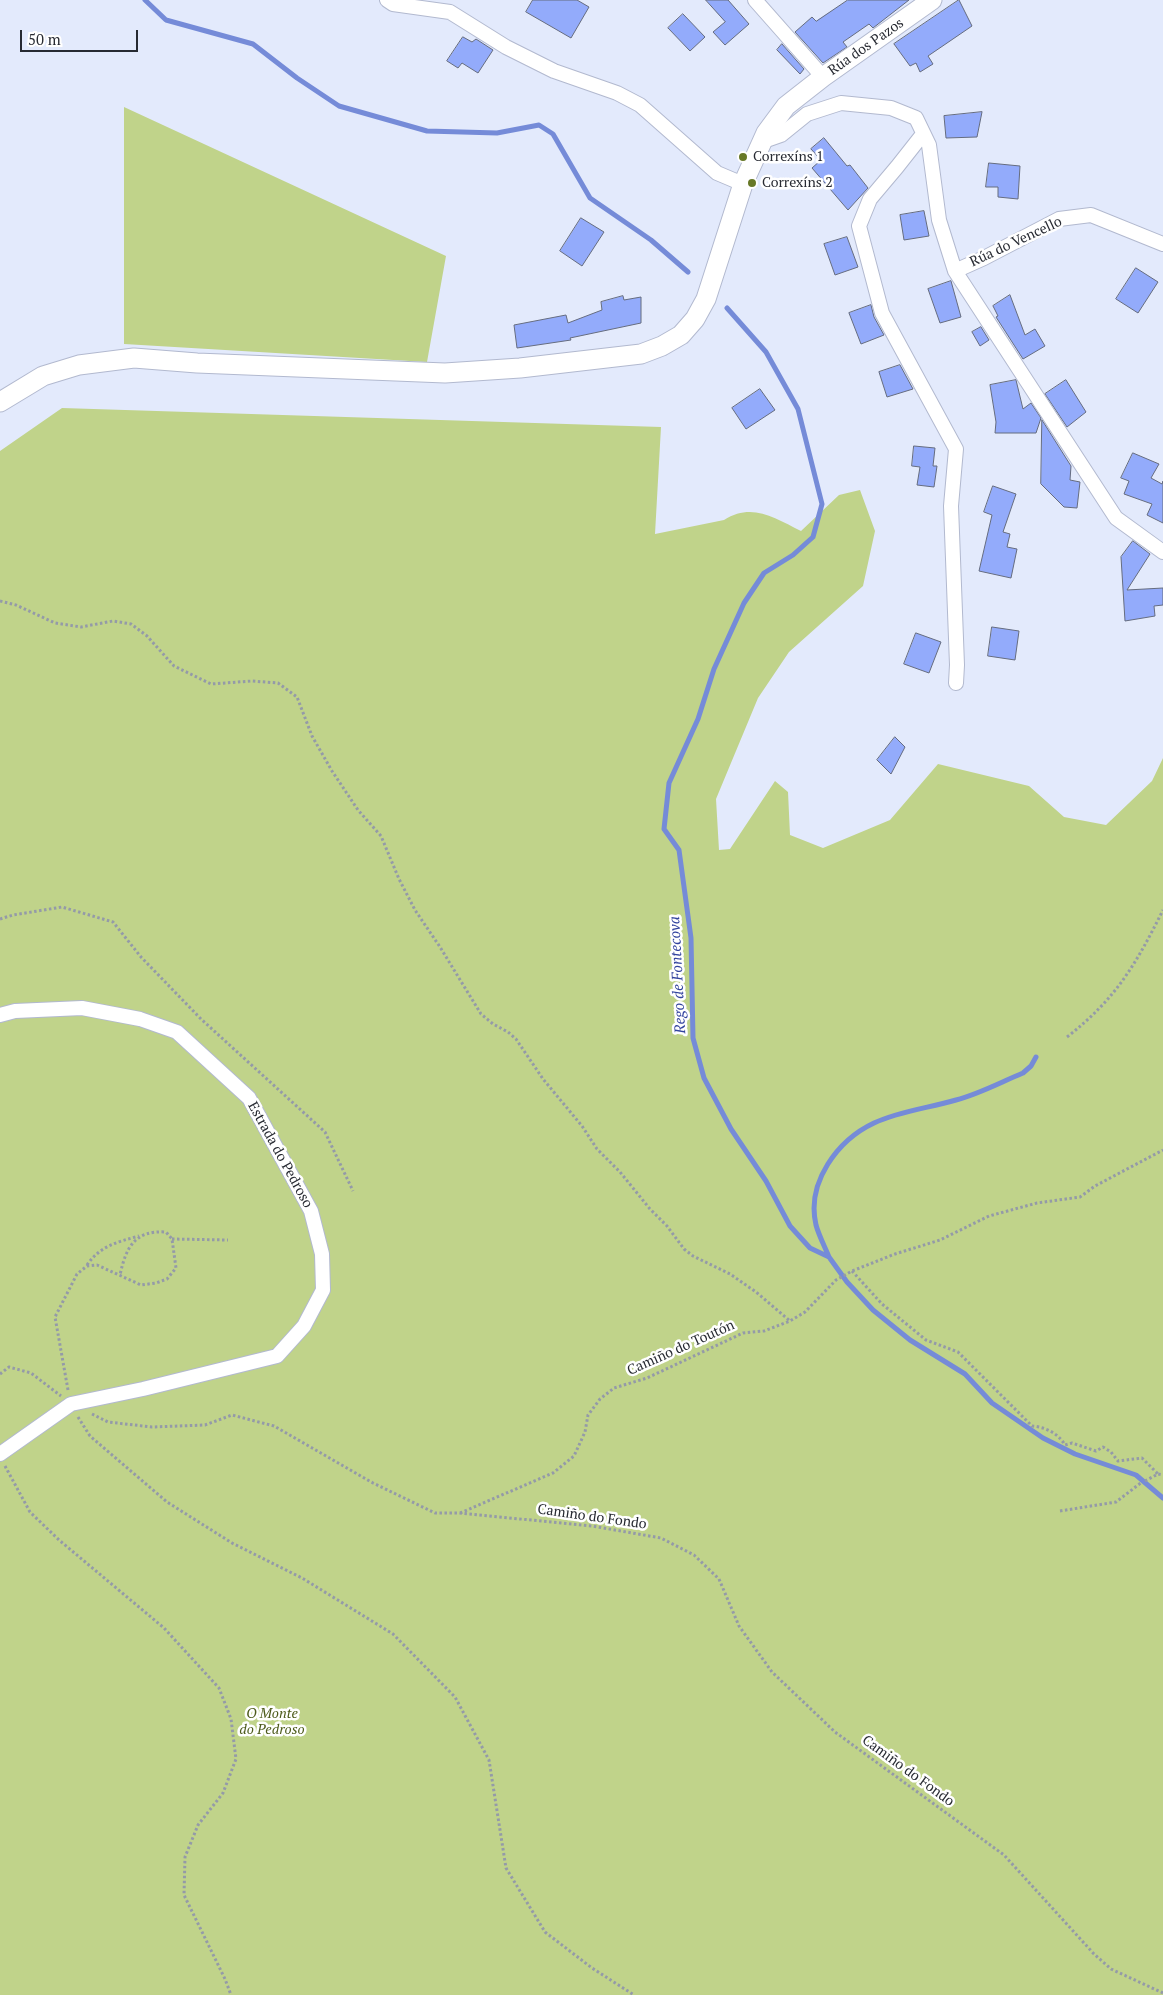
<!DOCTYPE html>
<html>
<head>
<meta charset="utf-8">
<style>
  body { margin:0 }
  #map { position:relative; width:1163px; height:1995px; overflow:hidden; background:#e3eafc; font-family:"PT Serif",serif }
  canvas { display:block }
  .scale { position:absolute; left:20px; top:30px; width:118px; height:22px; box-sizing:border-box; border:2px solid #272a32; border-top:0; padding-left:6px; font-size:15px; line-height:18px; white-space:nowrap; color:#272a32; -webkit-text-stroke:4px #fff; paint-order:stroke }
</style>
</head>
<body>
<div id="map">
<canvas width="1163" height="1995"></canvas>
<div class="scale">50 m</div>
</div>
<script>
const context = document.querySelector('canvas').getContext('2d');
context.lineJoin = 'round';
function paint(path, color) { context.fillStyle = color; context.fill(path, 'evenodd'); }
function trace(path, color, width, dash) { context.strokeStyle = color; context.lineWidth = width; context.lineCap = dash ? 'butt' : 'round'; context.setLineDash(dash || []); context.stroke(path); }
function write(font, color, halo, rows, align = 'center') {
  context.font = font + ' "PT Serif",serif'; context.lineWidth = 5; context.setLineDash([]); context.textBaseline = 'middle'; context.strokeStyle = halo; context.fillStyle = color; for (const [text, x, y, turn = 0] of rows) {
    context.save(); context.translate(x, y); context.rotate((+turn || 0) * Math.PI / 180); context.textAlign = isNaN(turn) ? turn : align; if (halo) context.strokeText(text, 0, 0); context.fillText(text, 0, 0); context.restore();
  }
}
paint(new Path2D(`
  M124,107L446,256L427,362L124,344Z
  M62,408L661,427L655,534L724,520C752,502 775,518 801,531L839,495L860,490L875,531L863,586L789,652L758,698L716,799L719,850L730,849L775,781L788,792L790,835L823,848L890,820L938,764L1029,786L1064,817L1106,825L1152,781L1163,758V1995H0V451Z`), '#c0d38a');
trace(new Path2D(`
  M145,0L166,20L253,44L297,78L339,106L427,131L497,133L539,125L553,134L590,198L651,240L688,272
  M727,308L766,352L798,409L822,504L813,537L793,555L764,573L744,603L714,669L698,719L669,783L664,829L679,850L691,938L693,1038L704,1078L731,1129L766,1181L790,1226L810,1248L829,1257L847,1282L873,1310L910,1340L965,1374L992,1403L1043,1438L1075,1454L1136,1475L1163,1498
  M829,1257C825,1247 819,1236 816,1225C806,1182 838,1140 874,1123C899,1111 929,1108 956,1100C979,1094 1001,1082 1023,1073L1031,1066L1036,1057`), '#758bd8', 5);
const building = new Path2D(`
  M533,0H577L589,7L571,38L526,12Z
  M706,0H728L749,24L725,45L713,32L725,22Z
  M848,0H909L873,28L869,24L843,42L847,47L823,63L795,32L812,17L816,21Z
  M959,0L972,26L928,56L933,64L920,72L916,63L910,66L894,44Z
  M683,14L705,37L690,51L668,28Z
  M463,37L472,42L476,39L493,50L478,73L462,63L458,68L447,61Z
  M782,44L804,69L800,74L777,50Z
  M982,112L977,137L946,138L944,116Z
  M824,138L847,166L850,165L868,188L848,210L812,168L821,160L811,149Z
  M989,163L1020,166L1018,199L998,197V187H986Z
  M924,211L929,236L904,240L900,215Z
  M581,218L604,232L582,266L560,251Z
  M847,237L858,267L835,275L824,244Z
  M1136,268L1158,282L1138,313L1116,299Z
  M951,281L961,317L940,323L928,289Z
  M1010,295L1025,335L1035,329L1045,346L1023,359L996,317L998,316L993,306Z
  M623,296L624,300L641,297V323L570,338L571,340L517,348L514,325L566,315L568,323L602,310L601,302Z
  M871,305L874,317L884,335L861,344L849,313Z
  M981,327L989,340L980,346L972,332Z
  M900,365L913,389L887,397L879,372Z
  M1016,380L1023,409L1031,403L1041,418L1036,433H995L996,422L990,385Z
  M1066,380L1086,412L1067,427L1045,394Z
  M760,389L775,410L746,429L732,408Z
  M1042,420L1071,466L1070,480L1080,482L1077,508L1064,507L1041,484Z
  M914,446L935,448L933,466H937L934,487L917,485L920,467L912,466Z
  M1133,453L1159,464L1151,478L1162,484L1163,481V523L1147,515L1152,504L1124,494L1129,481L1121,478Z
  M993,486L1016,494L1003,532L1010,534L1007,547L1017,549L1011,578L979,571L992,515L984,512Z
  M1133,541L1150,554L1127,590L1163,588V605L1154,606L1155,616L1125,621L1121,557Z
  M992,627L1019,631L1015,660L988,656Z
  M916,633L941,642L929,673L904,664Z
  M895,737L905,747L891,774L877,760Z`);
paint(building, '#93abfb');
trace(building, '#656c7f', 1);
const street = new Path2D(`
  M387,0L393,4L450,12L506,47L554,71L617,93L640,105L717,173L743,184
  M755,0L823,77
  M923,134L897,167L870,199L859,226L882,313L956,449L951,506L957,665L956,683
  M761,142L781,135L807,114L841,103L891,108L916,118L929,145L939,220L955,271L1116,518L1163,552
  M955,271L984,258L1059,219L1091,215L1163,244
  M0,1015L15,1011L82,1008L140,1019L177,1032L249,1098L311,1211L322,1254L323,1290L304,1326L277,1356L143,1389L71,1404L0,1454`);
const secondary = new Path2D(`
  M0,402L43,376L79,365L134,358L197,363L445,373L520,368L641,354L662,346L681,335L695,319L706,299L743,184L766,133L786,106L823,77L932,0`);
trace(street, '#b2b9cf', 16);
trace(secondary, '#b2b9cf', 21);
trace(new Path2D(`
  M0,601L16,605L55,623L81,627L113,621L131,624L147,636L174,666L211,684L252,681L278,683L297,697L312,736L332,771L358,810L381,836L399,879L415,910L440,947L481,1014L493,1024L508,1032L516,1039L543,1079L582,1126L597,1149L620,1172L650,1209L667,1226L684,1249L693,1256L730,1274L756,1292L790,1321
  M0,919L13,915L62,907L113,922L141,957L201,1019L325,1132L353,1191
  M1067,1037C1116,999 1136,964 1163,910
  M172,1239L228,1240
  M87,1265C100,1246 117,1242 139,1236
  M852,1271L882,1304L926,1340L958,1352L1032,1426C1045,1427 1058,1433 1065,1445L1072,1443L1096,1451L1103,1447L1111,1452L1118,1461L1142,1458L1158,1474
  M0,1374L9,1367L31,1373L61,1396
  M68,1390L55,1317L77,1274L87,1266L97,1265L141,1285L156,1283L167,1279L176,1268L172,1239L166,1232C135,1230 126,1247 120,1275
  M92,1414L108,1422L152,1427L205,1425L232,1415L274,1426L373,1483L435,1513H459L592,1526L661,1538L694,1555L719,1579L739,1626L772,1672L835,1732L1004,1855L1094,1954L1111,1969L1163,1993
  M78,1417L90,1436L167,1502L232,1543L302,1578L393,1634L455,1697L489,1760L506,1868L545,1932L592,1968L634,1995
  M5,1466L30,1512L59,1540L164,1628L219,1688L231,1719L236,1759L223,1793L198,1825L185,1857L184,1895L225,1979L231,1995
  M1145,1481L1158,1474L1163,1475
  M1060,1511L1116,1502L1142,1482
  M460,1513L553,1473L574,1456L585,1432L588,1415L600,1399L614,1388L647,1378L743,1333L764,1331L790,1321L805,1312L836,1280L852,1271L895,1254L940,1240L989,1216L1037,1203L1080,1197L1095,1186L1163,1150`), '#949aa8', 3, [2.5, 2.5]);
trace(street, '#fff', 14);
trace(secondary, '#fff', 19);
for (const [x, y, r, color] of [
  [743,157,5,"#677827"],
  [752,183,5,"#677827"]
]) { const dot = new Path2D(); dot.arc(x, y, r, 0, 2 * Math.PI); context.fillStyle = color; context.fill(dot); trace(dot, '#fff', 2); }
write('14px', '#272a32', '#fff', [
  ["Rúa dos Pazos",866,47,-35],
  ["Rúa do Vencello",1016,242,-25],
  ["Estrada do Pedroso",280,1155,61],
  ["Camiño do Toutón",681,1348,-24],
  ["Camiño do Fondo",592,1517,8],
  ["Camiño do Fondo",908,1771,36]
]);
write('14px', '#272a32', '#fff', [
  ["Correxíns 1",753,157],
  ["Correxíns 2",762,183]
], 'left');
write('italic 14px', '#4c5a1a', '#fff', [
  ["O Monte",272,1714],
  ["do Pedroso",272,1730]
]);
write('italic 15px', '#32439e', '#fff', [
  ["Rego de Fontecova",678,975,-93]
]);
</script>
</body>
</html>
